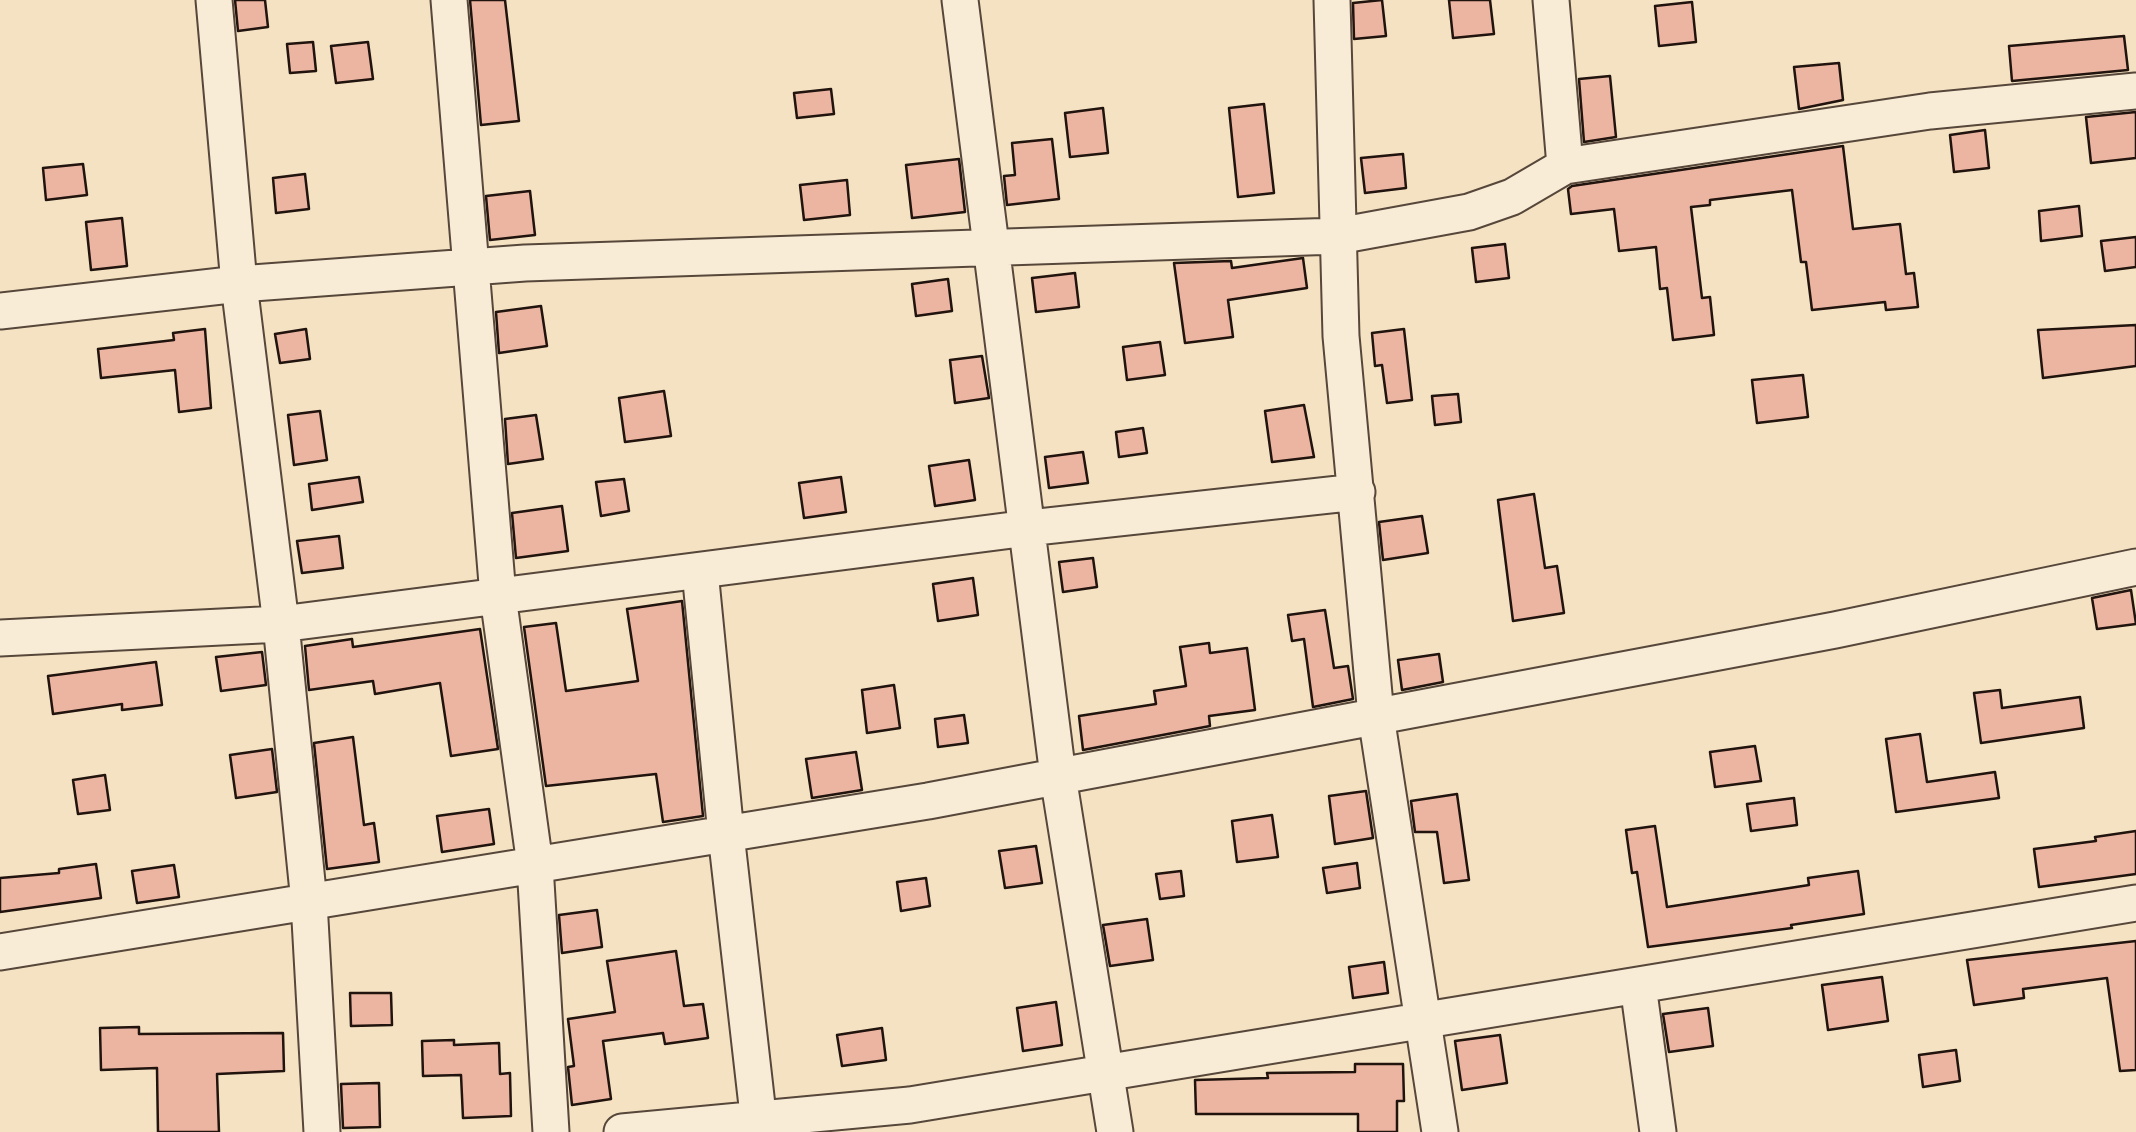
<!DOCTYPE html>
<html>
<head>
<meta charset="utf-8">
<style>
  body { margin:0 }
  canvas { display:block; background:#f5e2c2 }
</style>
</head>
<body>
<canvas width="2136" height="1132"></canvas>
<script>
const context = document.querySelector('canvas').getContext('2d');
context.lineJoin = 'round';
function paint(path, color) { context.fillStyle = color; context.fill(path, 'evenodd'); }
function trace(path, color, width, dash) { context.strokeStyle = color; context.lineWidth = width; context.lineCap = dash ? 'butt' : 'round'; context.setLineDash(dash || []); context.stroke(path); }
const building = new Path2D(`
  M235,0H265L268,27L238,31Z
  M470,0H505L519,121L481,125Z
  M1382,0L1386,36L1354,39L1353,3Z
  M1449,0H1490L1494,34L1453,38Z
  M1692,2L1696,42L1659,46L1655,6Z
  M2124,36L2128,70L2012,81L2009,46Z
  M313,42L316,71L290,73L287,44Z
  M368,42L373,79L336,83L331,46Z
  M1839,63L1843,100L1799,109L1794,67Z
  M1610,76L1616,137L1584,142L1579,79Z
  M831,89L834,114L797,118L794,93Z
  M1264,104L1274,193L1238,197L1229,108Z
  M1103,108L1108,153L1070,157L1065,113Z
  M2136,112V158L2091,163L2086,117Z
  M1985,130L1989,168L1954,172L1950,135Z
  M1052,139L1059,199L1007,205L1004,176L1015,175L1012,143Z
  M1843,146L1853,229L1900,224L1906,274L1914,273L1918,307L1886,310L1885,302L1812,310L1806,262H1801L1792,190L1710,200V205L1691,207L1702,298L1710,297L1714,335L1673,340L1667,288L1660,289L1656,247L1619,251L1614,209L1571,214L1568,189L1572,186Z
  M1403,154L1406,188L1365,193L1361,158Z
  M959,159L965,212L912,218L906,165Z
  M83,164L87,195L46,200L43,168Z
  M305,174L309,209L276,213L273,178Z
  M847,180L850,215L804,220L800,185Z
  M530,191L535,235L490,240L486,196Z
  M2079,206L2082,236L2041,241L2039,211Z
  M122,218L127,266L91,270L86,222Z
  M2136,237V267L2105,271L2101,241Z
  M1505,244L1509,278L1476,282L1472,248Z
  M1303,258L1307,288L1228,300L1233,337L1185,343L1174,263L1231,261L1232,268Z
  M1075,273L1079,307L1036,312L1032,278Z
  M948,279L952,311L916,316L912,284Z
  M541,306L547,346L499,353L496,312Z
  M2136,325V366L2043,378L2038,330Z
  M205,329L211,408L179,412L175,370L101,378L98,349L174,340L173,333Z
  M306,329L310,359L280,363L275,334Z
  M1404,329L1412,400L1387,403L1382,365L1375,366L1372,333Z
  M1160,342L1165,375L1127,380L1123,347Z
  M982,356L989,398L955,403L950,360Z
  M1803,375L1808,417L1757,423L1752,380Z
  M664,391L671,436L625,442L619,398Z
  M1458,394L1461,422L1435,425L1432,396Z
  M1304,405L1314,457L1272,462L1265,411Z
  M320,411L327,460L294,465L288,415Z
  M536,415L543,459L508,464L505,419Z
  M1143,428L1147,453L1119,457L1116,432Z
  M1083,452L1088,483L1049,488L1045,457Z
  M969,460L975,500L935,506L929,466Z
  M359,477L363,502L312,510L309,484Z
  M841,477L846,512L804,518L799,483Z
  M624,479L629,511L601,516L596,482Z
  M1534,494L1545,568L1557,566L1564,613L1513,621L1498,500Z
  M562,506L568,551L516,558L512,513Z
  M1422,516L1428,553L1383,560L1379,522Z
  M339,536L343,568L302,573L297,541Z
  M1093,558L1097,587L1063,592L1059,562Z
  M973,578L978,615L938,621L933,584Z
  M2131,590L2136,624L2097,629L2092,598Z
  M682,601L703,816L663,822L656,774L546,786L524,627L556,623L566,691L638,681L627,609Z
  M1325,610L1334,668L1348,666L1353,699L1313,707L1304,639L1292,641L1288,615Z
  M480,629L498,749L451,756L440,683L375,694L373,681L309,690L305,646L352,639L353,647Z
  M1209,643L1210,653L1247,648L1255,710L1209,716L1210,726L1083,750L1079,716L1156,704L1154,691L1186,686L1180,647Z
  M262,652L266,685L221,691L216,657Z
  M1439,654L1443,682L1402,690L1398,660Z
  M156,662L162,705L122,710V704L53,714L48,676Z
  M894,685L900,728L867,733L862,690Z
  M2000,690L2002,708L2080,697L2084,728L1981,743L1974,693Z
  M964,715L968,743L938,747L935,719Z
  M1920,734L1927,782L1995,772L1999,798L1896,812L1886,739Z
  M353,737L364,825L374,823L379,862L327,869L314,743Z
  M1755,746L1761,781L1715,787L1710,752Z
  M272,749L277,792L236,798L230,755Z
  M856,752L862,790L812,798L806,759Z
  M105,775L110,810L78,814L73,780Z
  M1366,791L1373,838L1335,844L1329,796Z
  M1457,794L1469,880L1444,883L1437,832H1415L1411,801Z
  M1794,798L1797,825L1751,831L1747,804Z
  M489,809L494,844L442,852L437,816Z
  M1272,815L1278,857L1237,862L1232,821Z
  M1655,826L1667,907L1809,885L1808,878L1858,871L1864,914L1791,925L1792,928L1648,947L1637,872L1632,873L1626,830Z
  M2136,831V874L2039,887L2034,849L2096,841L2095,837Z
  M1036,846L1042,883L1005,888L999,851Z
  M1357,863L1360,888L1327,893L1323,868Z
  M96,864L101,898L0,912V878L59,873V869Z
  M174,865L179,897L137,903L132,871Z
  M1181,871L1184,896L1160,899L1156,874Z
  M926,878L930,906L901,911L897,882Z
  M597,910L602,947L562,953L559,915Z
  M1147,919L1153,960L1110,966L1103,925Z
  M2136,941V1070L2120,1071L2107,978L2023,989L2024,998L1974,1005L1967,960Z
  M676,951L684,1006L703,1004L708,1038L665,1044L663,1033L603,1041L611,1099L572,1105L568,1067L574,1066L568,1019L615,1012L607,961Z
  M1384,962L1388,993L1353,998L1349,967Z
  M1882,977L1888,1021L1828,1030L1822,985Z
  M350,993H391L392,1025L351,1026Z
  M1056,1002L1062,1045L1023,1051L1017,1008Z
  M1708,1008L1713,1046L1669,1052L1663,1014Z
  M139,1027V1034L283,1033L284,1071L217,1074L219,1132H158L157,1068L101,1070L100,1028Z
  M882,1028L886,1060L842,1066L837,1035Z
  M1500,1035L1507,1083L1462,1090L1455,1041Z
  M454,1040V1045L499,1043L500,1074L510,1073L511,1116L463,1118L461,1075L423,1076L422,1041Z
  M1956,1050L1960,1081L1923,1087L1919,1055Z
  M1355,1064H1403L1404,1101H1397V1132H1358V1114H1196L1195,1080L1268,1078L1267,1073L1355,1072Z
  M379,1083L380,1127L343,1128L341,1084Z`);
paint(building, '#ebb5a1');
trace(building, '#21130d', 2.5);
const minor = new Path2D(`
  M214,0L239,284L281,624L309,902L322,1132
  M449,0L498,596L535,865L551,1132
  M960,0L1058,776L1115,1132
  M1332,0L1341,336L1376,716L1440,1132
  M1551,0L1565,166
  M0,311L239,284L525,263L1338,236L1469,212L1512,197L1565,166L1930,111L2136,91
  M700,571L726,834L760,1132
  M0,638L281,624L1028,528L1357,492
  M0,952L928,801L1835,630L2136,567
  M1638,985L1658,1132
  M622,1132L910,1105L2136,903`);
trace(minor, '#56473a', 39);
trace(minor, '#f8ecd7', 35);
</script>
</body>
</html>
